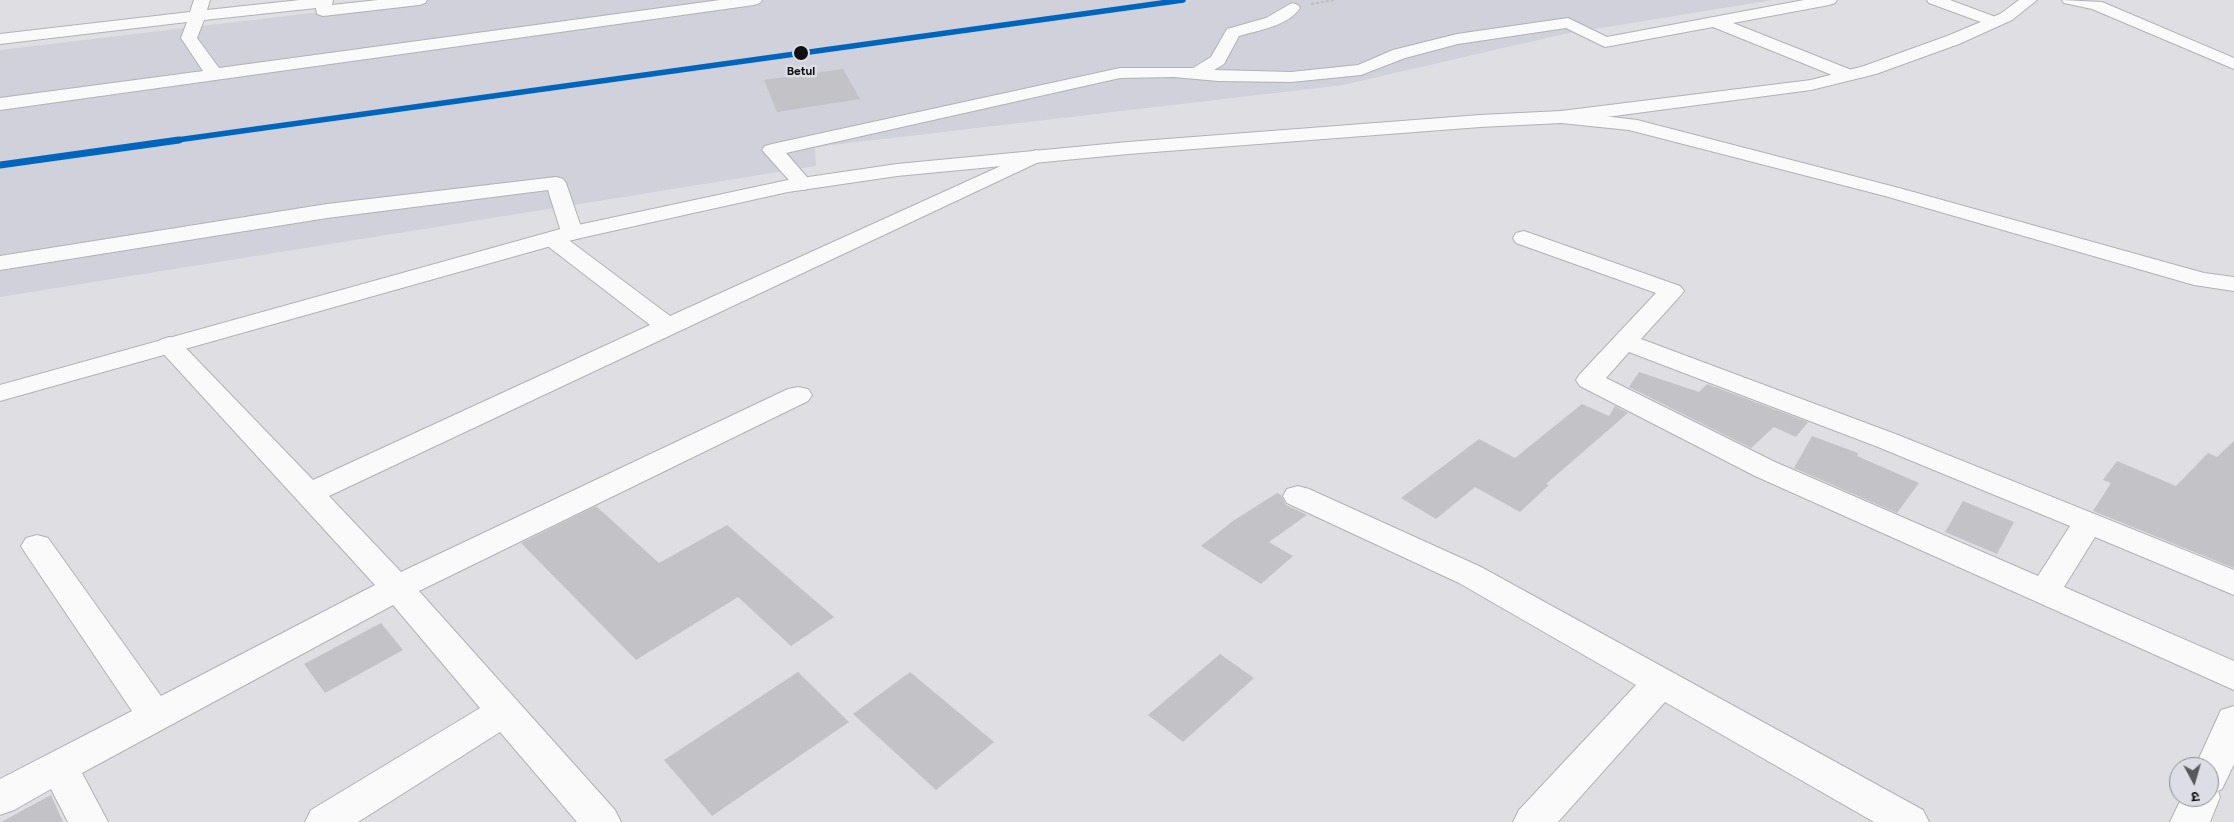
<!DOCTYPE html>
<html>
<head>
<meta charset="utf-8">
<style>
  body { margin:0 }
  #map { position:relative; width:2234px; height:822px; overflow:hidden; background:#dfdfe3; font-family:Figtree,"Noto Sans Devanagari",sans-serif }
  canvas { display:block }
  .north { position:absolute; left:2169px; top:757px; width:50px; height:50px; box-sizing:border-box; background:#dddee5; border:1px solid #8b8c91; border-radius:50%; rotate:174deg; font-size:14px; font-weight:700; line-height:20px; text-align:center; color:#101113 }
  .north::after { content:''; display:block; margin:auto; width:18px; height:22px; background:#58595c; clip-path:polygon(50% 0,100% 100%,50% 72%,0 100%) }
</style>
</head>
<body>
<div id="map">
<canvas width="2234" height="822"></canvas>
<div class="north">उ</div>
</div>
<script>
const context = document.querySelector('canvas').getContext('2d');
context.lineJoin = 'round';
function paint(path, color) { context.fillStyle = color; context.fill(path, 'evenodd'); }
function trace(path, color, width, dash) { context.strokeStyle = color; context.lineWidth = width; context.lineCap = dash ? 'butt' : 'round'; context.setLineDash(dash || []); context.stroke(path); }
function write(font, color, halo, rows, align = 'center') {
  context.font = font + ' Figtree,sans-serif'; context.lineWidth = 5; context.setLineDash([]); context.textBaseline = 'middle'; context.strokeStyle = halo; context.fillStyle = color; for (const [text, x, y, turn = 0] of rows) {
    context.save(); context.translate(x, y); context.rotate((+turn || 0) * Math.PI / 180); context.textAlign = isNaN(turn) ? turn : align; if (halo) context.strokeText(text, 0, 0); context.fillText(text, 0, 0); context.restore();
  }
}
paint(new Path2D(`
  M421,0H1773L1564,34L1343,85L815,147L816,166L0,297V50Z`), '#d0d1da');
paint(new Path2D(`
  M843,69L860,99L777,112L764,80Z
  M1639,372L1699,392L1707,384L1808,422L1796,437L1774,427L1751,448L1629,387Z
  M1582,404L1609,416L1615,406L1628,413L1546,484L1549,485L1520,512L1475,487L1436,519L1401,498L1479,439L1515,458Z
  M1812,436L1858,453L1857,456L1919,483L1897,513L1794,468Z
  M2234,441V568L2093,511L2111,483L2103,480L2117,461L2176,486L2208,453L2217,457Z
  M1277,493L1281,495L1286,505L1307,515L1269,542L1293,556L1261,584L1201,546L1233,521Z
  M1963,501L2014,522L1997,554L1945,532Z
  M596,506L659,563L727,525L834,617L791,646L738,597L636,660L521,543Z
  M381,623L403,650L325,693L304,664Z
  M1220,654L1254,678L1183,742L1148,715Z
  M798,672L849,722L712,816L664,760Z
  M910,672L994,742L936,790L853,714Z
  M51,795L63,822H1Z`), '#c3c2c6');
const minor = new Path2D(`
  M194,0H210L207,10L300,0H333L332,5L378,0H427L425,3L419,5L323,16L317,14L316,8L204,20L197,38L219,68L720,0H762L760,3L754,5L0,110V98L203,71L181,38L187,22L0,44V34L190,12Z
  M1804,0H1837L1835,3L1829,5L1733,23L1854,71L1857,75L1854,79L1848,80L1842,79L1713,27L1605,47L1566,28L1458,44L1405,58L1361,75L1291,82L1218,81L1174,77L1120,78L786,153L813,184L810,188L803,190L796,188L762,150L765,146L772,144L1120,68H1193L1211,57L1227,29L1266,18L1292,3L1298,5L1300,8C1288,26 1259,30 1239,36L1224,64L1214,70L1291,72L1358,65L1393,50L1457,34L1568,18L1607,37Z
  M1927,0H1950L2001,19L2003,22L2001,25H1989L1929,3Z
  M2062,0L2102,2L2234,58V69L2092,9L2064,3Z
  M1036,150L1043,152L1046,156L1043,160L329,496L401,572L788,389L798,387L808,389L812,395L808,401L419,591L615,810L621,822H577L500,732L358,822H305L311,810L480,708L393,605L82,773L108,822H68L51,789L14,810L0,815V779L132,711L26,554L21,546L26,538L37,535L48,538L161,696L375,585L160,350L156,345L160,340L169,337L178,340L313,480L650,325L545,244L542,239L545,234L553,232L562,235L548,190L327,218L0,270V256L327,204L556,177L563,179L566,183L583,233L580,238L572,240L566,238L670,316Z
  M1524,231L1680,286L1684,291L1680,296L1641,339L1898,435L2234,570V595L2095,537L2064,587L2234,661V690L1755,476L1580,386L1576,380L1580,374L1656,293L1516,243L1513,238L1516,233ZM1629,352L1878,447L2070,526L2038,576L1775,462L1606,378Z
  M1298,486L1309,489L1481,567L1923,810L1929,822H1874L1665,702L1558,822H1513L1519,810L1636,685L1459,583L1287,503L1283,496L1287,489Z
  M2234,706V764L2222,789L2218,791L2220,797L2210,822H2170L2182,797H2209V767H2195L2221,710Z`);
const tertiary = new Path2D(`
  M2019,0H2037L2012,20L1959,44L1876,74L1811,90L1561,123L1554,121L1551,117L1554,113L1561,111L1811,80L1864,66L1947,36L2000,14Z`);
const secondary = new Path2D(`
  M1561,111L1637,120L1899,188L2204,273L2234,277V291L2194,285L1885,196L1629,130L1561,123L1480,127L1128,154L897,176L788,192L576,239L0,401V385L564,228L788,180L897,164L1128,142L1480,115Z`);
trace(minor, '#b2b2b5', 2);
trace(tertiary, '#b2b2b5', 2);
trace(secondary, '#b2b2b5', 2);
trace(new Path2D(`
  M1311,4L1335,0`), '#bebebf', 2, [3, 2]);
paint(minor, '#fafafb');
paint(tertiary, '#fafafb');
paint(secondary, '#fafafb');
trace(new Path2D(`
  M170,141L1183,0`), '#0065bd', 5.5);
trace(new Path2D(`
  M0,165L179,140`), '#0065bd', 7);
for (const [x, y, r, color] of [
  [801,53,8,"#101113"]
]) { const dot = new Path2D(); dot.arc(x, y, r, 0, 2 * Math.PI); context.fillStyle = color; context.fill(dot); trace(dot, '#dddee5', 2); }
write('bold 12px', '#101113', '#dddee5', [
  ["Betul",801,71]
]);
</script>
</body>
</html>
